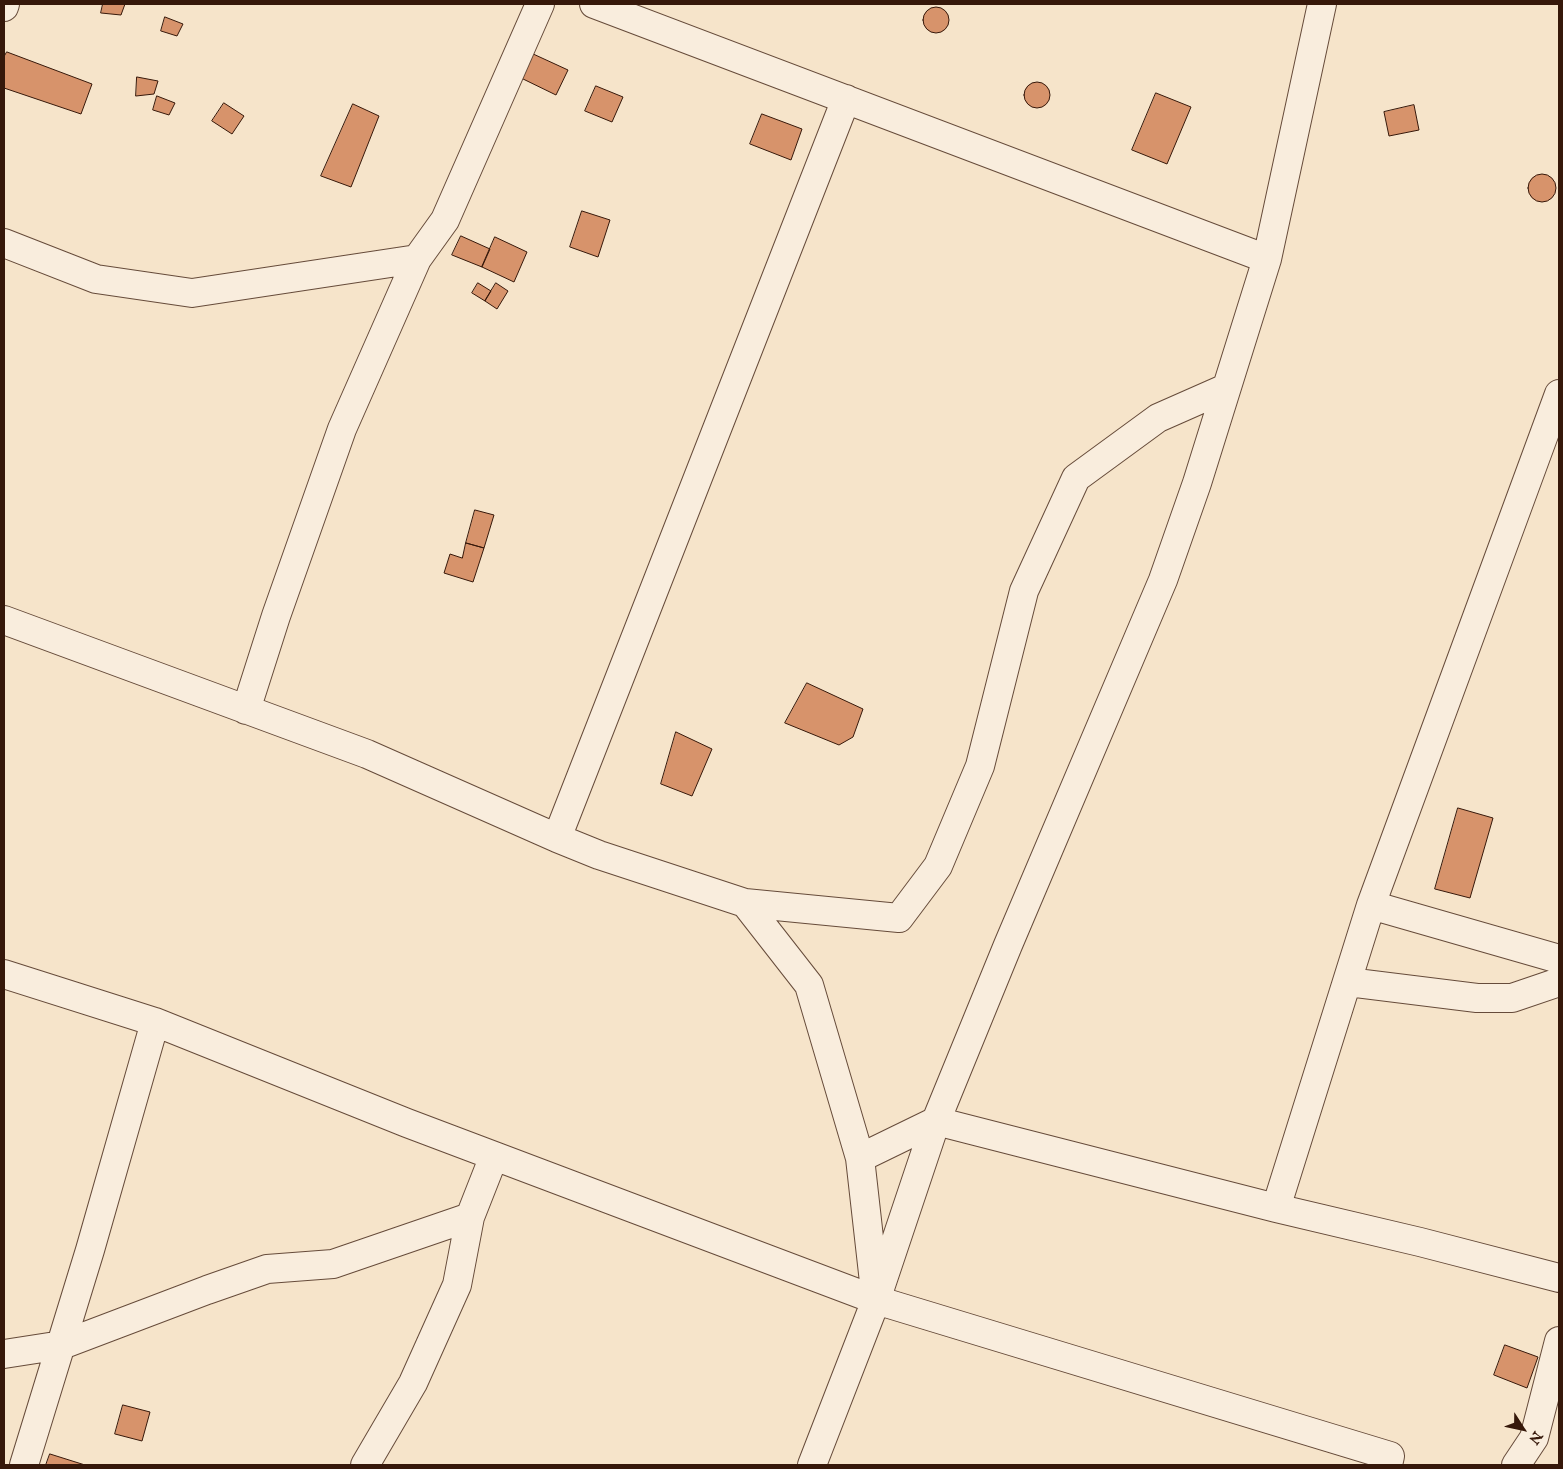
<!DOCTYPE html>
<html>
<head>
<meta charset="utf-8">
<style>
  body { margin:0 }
  #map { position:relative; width:1563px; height:1469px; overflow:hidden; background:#f6e4ca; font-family:"IM FELL English",serif }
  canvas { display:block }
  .frame { position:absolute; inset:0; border:5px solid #36180a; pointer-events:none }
  .north { position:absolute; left:1498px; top:1404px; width:50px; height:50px; -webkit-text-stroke:4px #f9eddd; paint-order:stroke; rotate:125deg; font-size:14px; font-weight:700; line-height:20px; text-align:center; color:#36180a }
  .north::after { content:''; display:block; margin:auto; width:18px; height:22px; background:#36180a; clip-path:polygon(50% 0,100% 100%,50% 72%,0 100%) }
</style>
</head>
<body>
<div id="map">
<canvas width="1563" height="1469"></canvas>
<div class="frame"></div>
<div class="north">N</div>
</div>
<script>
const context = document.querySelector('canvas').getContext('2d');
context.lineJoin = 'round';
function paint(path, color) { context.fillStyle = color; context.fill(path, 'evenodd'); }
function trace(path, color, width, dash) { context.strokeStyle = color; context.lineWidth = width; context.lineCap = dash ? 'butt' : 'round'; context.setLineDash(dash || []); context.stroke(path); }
const building = new Path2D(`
  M103,4H125L121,15L101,13Z
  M923 20a13 13 0 1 1 26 0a13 13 0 1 1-26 0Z
  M165,17L183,24L177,36L161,31Z
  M7,52L92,84L81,114L4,88V57Z
  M531,53L568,70L556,95L519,77Z
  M137,77L158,81L154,94L136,96Z
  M1024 95a13 13 0 1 1 26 0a13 13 0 1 1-26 0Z
  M596,86L623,97L612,122L585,111Z
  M1156,93L1191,107L1167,164L1132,150Z
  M157,96L175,103L169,115L153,110Z
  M224,103L244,116L232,134L212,121Z
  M353,104L379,116L351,187L321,176Z
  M1414,105L1419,130L1389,136L1384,112Z
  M762,114L802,129L791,160L750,144Z
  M1528 188a14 14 0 1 1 28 0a14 14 0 1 1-28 0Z
  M582,211L610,220L598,257L570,247Z
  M461,236L490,249L482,267L452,255Z
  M495,237L527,252L514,282L482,267Z
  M478,283L491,291L485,301L472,293Z
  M496,283L508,291L497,309L485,301Z
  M475,510L494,515L484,548L466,543Z
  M466,543L484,548L473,582L444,573L450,554L462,558Z
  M807,683L863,709L853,737L839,745L785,723Z
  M676,732L712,749L692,796L661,784Z
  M1458,808L1493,818L1470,898L1435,889Z
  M1505,1345L1538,1357L1527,1388L1494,1375Z
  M123,1405L150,1412L142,1441L115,1434Z
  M50,1454L85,1465H46Z`);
paint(building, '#d7936b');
trace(building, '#36180a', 1);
const street = new Path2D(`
  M594,4L1267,259
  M4,7L5,4
  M4,243L96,279L192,293L417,259
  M4,620L367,754L557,838L599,855L745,903L899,918L938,866L980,766L1024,591L1076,478L1158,418L1226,388
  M246,710L276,616L342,429L417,259L445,220L540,4
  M557,838L846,99
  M745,903L809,985L860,1158L875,1291
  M1371,905L1559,959
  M4,974L155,1022L407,1123L876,1300L1390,1456L1388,1465
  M1348,982L1477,998H1512L1559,982
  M860,1158L936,1121L1276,1208L1420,1242L1559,1278
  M1276,1208L1371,905L1559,394
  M4,1354L62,1345L207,1290L267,1269L333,1264L470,1217
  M24,1465L90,1250L155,1022
  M365,1465L413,1383L457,1285L470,1217L494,1156
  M812,1465L876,1300L936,1121L1008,945L1163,580L1197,483L1267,259L1322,4
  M1516,1465L1534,1438L1559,1341`);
trace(street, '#664b3a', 30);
trace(street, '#f9eddd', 28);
</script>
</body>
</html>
